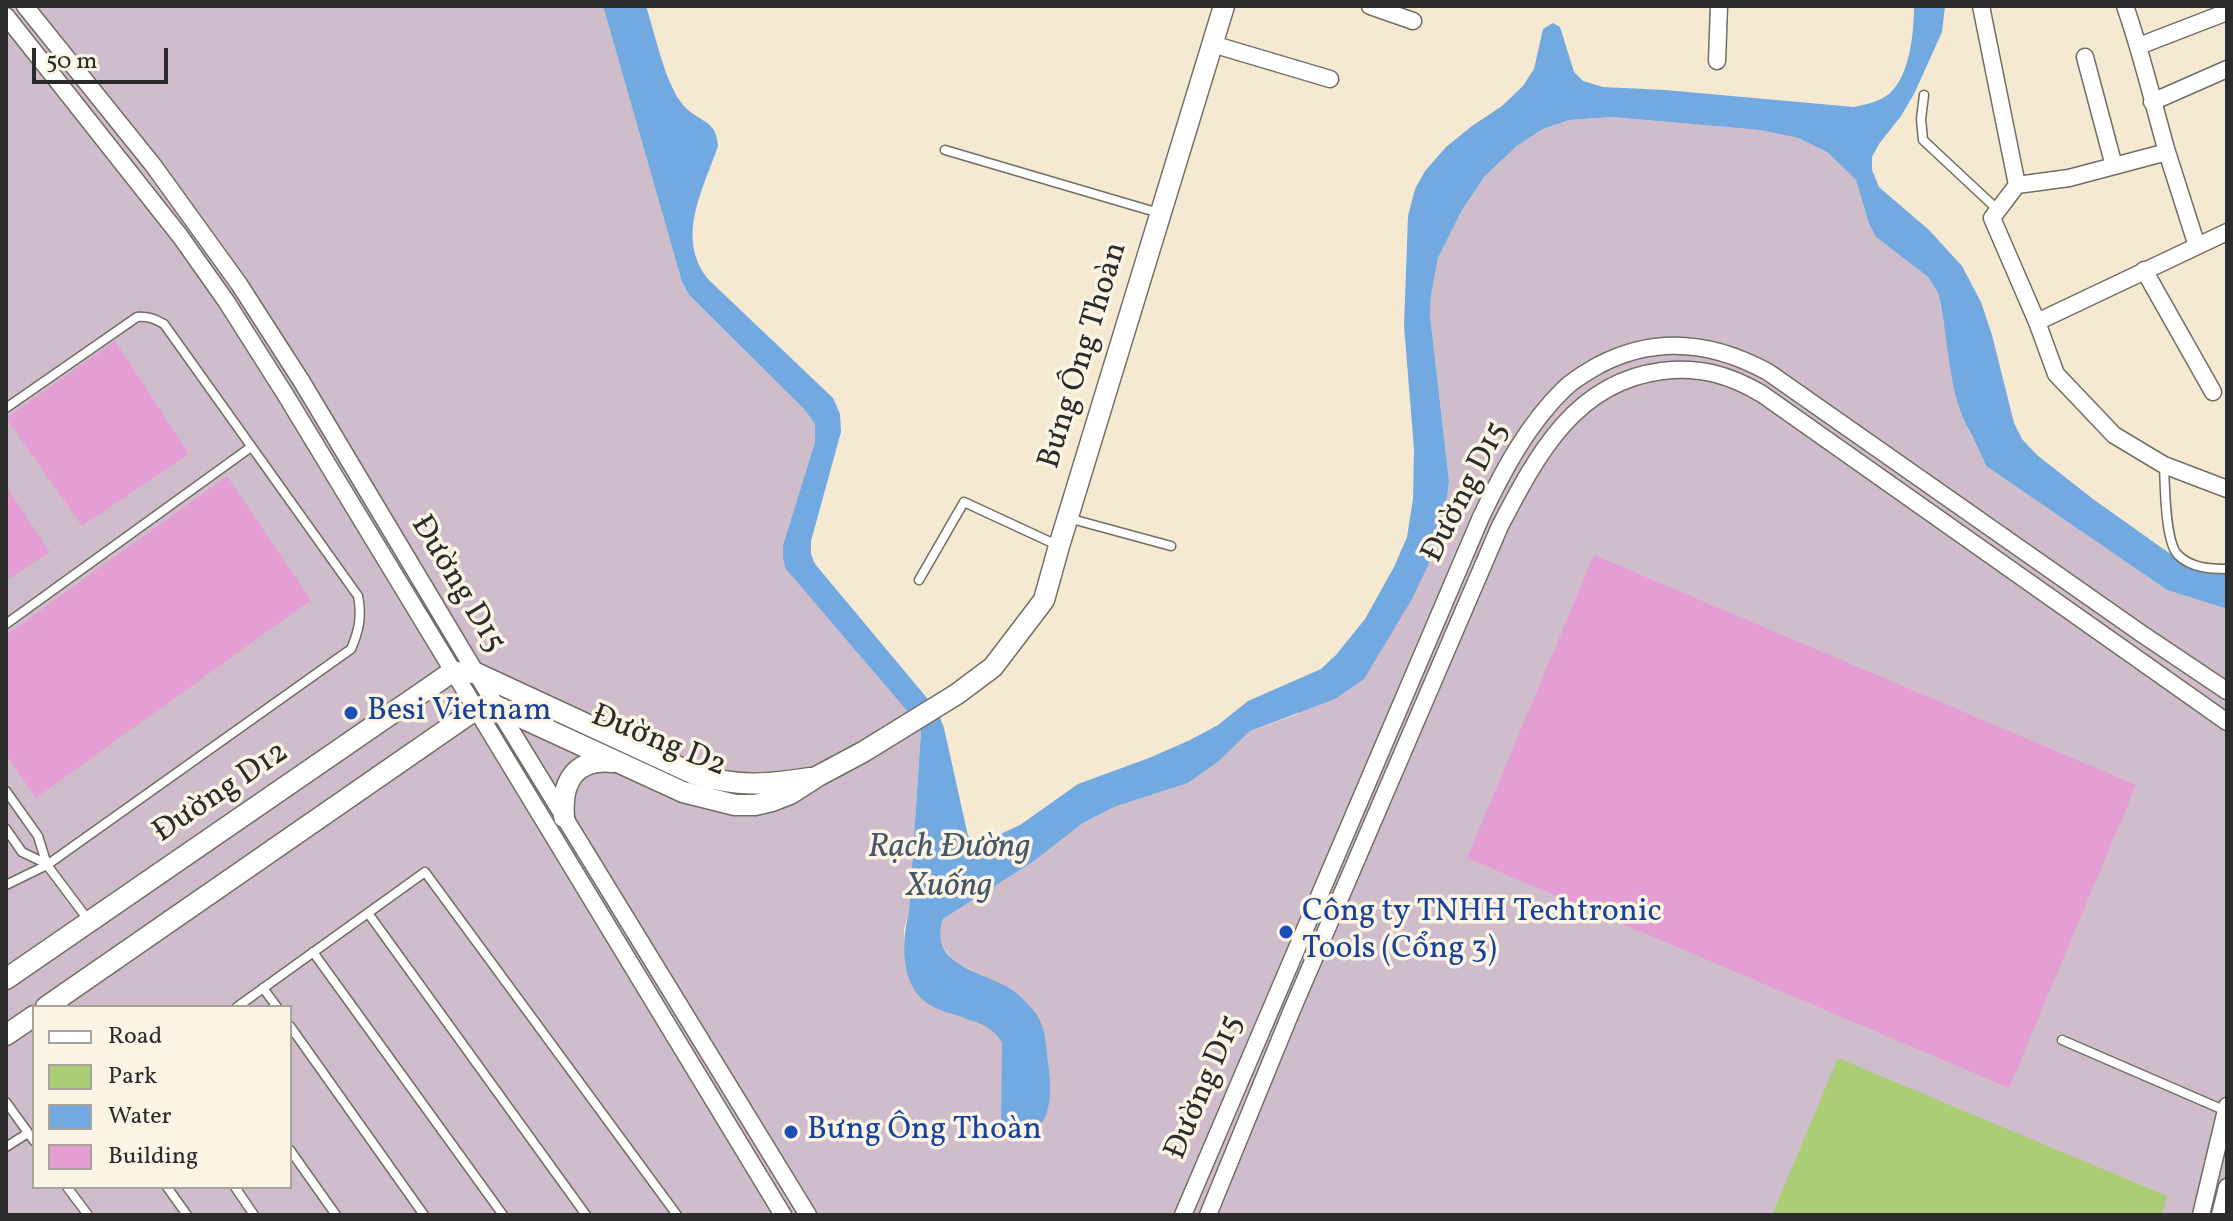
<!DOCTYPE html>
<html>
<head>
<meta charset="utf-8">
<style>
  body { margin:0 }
  #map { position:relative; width:2233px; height:1221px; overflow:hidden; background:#f5ead1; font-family:Vollkorn,serif }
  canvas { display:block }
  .frame { position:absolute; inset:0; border:8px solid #2b2b2b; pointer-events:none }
  .legend { position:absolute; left:32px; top:1005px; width:260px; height:184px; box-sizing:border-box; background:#fcf5e5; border:2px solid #a8a49b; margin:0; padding:10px 14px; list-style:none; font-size:24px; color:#2b2b2b }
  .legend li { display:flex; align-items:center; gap:16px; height:40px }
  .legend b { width:40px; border:2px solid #a8a49b }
  .scale { position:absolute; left:32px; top:48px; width:136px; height:36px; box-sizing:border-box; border:4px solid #2b2b2b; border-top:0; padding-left:10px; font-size:24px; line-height:28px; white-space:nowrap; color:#2b2b2b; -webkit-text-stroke:6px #fcf5e5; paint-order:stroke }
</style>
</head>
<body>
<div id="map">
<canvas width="2233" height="1221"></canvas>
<div class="frame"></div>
<ul class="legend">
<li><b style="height:10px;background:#fff"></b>Road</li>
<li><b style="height:22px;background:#aacd76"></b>Park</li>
<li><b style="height:22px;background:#72a9e1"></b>Water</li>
<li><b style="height:22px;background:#e49ed3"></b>Building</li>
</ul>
<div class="scale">50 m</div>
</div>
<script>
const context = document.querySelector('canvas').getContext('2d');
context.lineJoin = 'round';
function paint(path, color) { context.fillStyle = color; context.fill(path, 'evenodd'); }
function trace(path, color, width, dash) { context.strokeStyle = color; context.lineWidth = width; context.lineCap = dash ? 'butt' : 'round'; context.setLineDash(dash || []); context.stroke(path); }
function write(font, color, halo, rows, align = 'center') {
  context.font = font + ' Vollkorn,serif'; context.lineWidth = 7; context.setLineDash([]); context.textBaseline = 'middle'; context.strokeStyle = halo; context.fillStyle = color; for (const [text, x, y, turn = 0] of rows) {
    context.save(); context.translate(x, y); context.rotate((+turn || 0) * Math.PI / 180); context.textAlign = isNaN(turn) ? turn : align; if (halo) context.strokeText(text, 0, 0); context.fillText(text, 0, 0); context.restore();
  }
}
paint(new Path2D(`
  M6,6H603L682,282L689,295L804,409L815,424V442L783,545V559L787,569L920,726L921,732L909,911L904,929L905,966L930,1005L988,1026L999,1036L1002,1042V1130L1033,1129L1012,990L955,962L941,945L939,939V930L943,919L1034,861L1083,823L1114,807L1188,783L1219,761L1250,731L1298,714L1445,513L1449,481L1430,315L1431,295L1438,258L1462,210L1485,176L1517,146L1543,129L1569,120L1612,117L1760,130L1798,138L1827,152L1856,180L1869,224L1876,237L1928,277L1938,293L1959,407L1969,432L1981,452L1986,466L2167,590L2227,609V1215H6ZM34,1007H290V1187H34Z`), '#d0bdcc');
paint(new Path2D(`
  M1838,1058L2167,1196L2162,1215H1772Z`), '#aacd76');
paint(new Path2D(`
  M603,6H646C655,34 664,78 680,101C695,123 717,117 718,146C703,190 674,240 710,281L833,398L840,414L841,432L811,541V554L815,564L937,710L944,728L968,836L985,840L994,837L1020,825L1078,784L1149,758L1190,740L1218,725L1248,701L1321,669L1336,655L1365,619L1394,567L1407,537L1413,499L1414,449L1404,326L1408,216L1415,189L1425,171L1446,147L1472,126L1502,106L1523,86L1534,69L1543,29L1553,23L1560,27L1574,72L1583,81L1603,87L1665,90L1854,107C1867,104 1880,102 1890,93C1910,75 1914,32 1914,6H1945L1942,32L1914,94L1901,116L1879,144L1872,157V170L1879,187L1929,230L1962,266L1981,302L1992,335L2014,423L2022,439L2037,455L2093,499L2186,565L2227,570V609L2167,590L1986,466C1979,446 1967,430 1960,410C1948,375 1947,330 1938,293L1928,277L1876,237L1869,224L1856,180L1827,152L1798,138L1760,130L1612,117L1569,120L1543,129L1517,146L1485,176L1462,210L1438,258L1431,295L1430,315L1449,481L1445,513L1434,553L1412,599L1364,679L1335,699L1250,731L1219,761L1188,783L1114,807L1083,823L1034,861L943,919C927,965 982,971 1011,989C1020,996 1030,1005 1037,1015C1046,1029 1046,1047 1048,1063C1050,1080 1052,1095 1047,1112C1041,1134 1020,1130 1001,1130L1002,1043C994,1028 982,1024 967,1019C955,1014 938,1011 927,1003C899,983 902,941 909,911L921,732L920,726L786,569L783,559V545L815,442V424L804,409L689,295L682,282Z`), '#72a9e1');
paint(new Path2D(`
  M115,341L189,454L82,526L6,418Z
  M227,476L311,600L36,798L6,755V635Z
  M6,486L50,552L6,581Z
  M1594,555L2136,785L2009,1088L1467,858Z`), '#e49ed3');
const service = new Path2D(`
  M1924,95L1921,119L1923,140L1998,210
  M945,150L1159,213
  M6,408L137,317C148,316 155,319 164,324L358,596C362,616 359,631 351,649L47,865L6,885
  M2164,466C2165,486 2165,542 2178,555C2191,568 2210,569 2227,569
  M1068,518L1171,546
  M919,580L964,502L1059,546
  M6,624L251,447
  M6,791L38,836L47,865L89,921
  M6,829L22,852L47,864
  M368,913L586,1215
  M313,952L503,1215
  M263,988L277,1007
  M237,1007L425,872L677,1215
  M290,1026L424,1215
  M2062,1040L2226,1111
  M6,1102L34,1141
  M6,1147L28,1133
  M290,1150L336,1215
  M67,1187L88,1215
  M167,1187L187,1215
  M235,1187L254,1215`);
const minor = new Path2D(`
  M25,6L153,165L239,284L302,382L476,673L808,1215
  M1370,6L1413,21
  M1981,6L2017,185L1992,218L2037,322L2227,232
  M6,16L180,236L226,301L285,394L783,1215
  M1212,44L1330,79
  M2139,46L2227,12
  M2085,57L2114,166
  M1717,61L1719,6
  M2152,102L2227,69
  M2167,152L2197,246
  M2017,185L2069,178L2167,152C2153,103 2142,54 2125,6
  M2144,270L2213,392
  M2037,322L2056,374L2114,435L2164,465L2227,489
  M1183,1215L1481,517C1503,471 1527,425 1564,389C1574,379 1587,372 1599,365C1656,335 1713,342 1768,372L2142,634L2227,691
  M1208,1215L1292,1010L1500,526C1537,455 1575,382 1662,371C1699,366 1730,375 1762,394L2227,722
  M2201,1215L2227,1106
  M2220,1215L2227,1187`);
const tertiary = new Path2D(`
  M564,817C561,782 575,758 613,762
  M6,979L452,672L476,673L694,774C738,787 766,785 810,778
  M46,1007L475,710L496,706L683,792L735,805H755L772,801L790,794L818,776L863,752L957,694L993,667L1044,600L1059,546L1224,6
  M6,1035L34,1016`);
trace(service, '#726e65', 11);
trace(minor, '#726e65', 19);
trace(tertiary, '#726e65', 23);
trace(service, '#fff', 8);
trace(minor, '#fff', 16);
trace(tertiary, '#fff', 20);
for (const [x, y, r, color] of [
  [351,713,8,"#1a4fb4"],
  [1286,932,8,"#1a4fb4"],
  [791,1132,8,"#1a4fb4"]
]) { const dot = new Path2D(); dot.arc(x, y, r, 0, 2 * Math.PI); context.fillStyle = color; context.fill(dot); trace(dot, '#fcf5e5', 3); }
write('32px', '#2b2b2b', '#fcf5e5', [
  ["Bưng Ông Thoàn",1085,356,-73],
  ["Đường D15",1467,493,-63],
  ["Đường D15",456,585,59],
  ["Đường D2",658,743,22],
  ["Đường D12",222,794,-34],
  ["Đường D15",1206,1088,-67]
]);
write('32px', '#164399', '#fcf5e5', [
  ["Besi Vietnam",367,713],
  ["Công ty TNHH Techtronic",1302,914],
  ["Tools (Cổng 3)",1302,951],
  ["Bưng Ông Thoàn",807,1132]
], 'left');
write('italic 34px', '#44576b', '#fcf5e5', [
  ["Rạch Đường",949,850],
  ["Xuống",949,889]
]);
</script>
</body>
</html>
